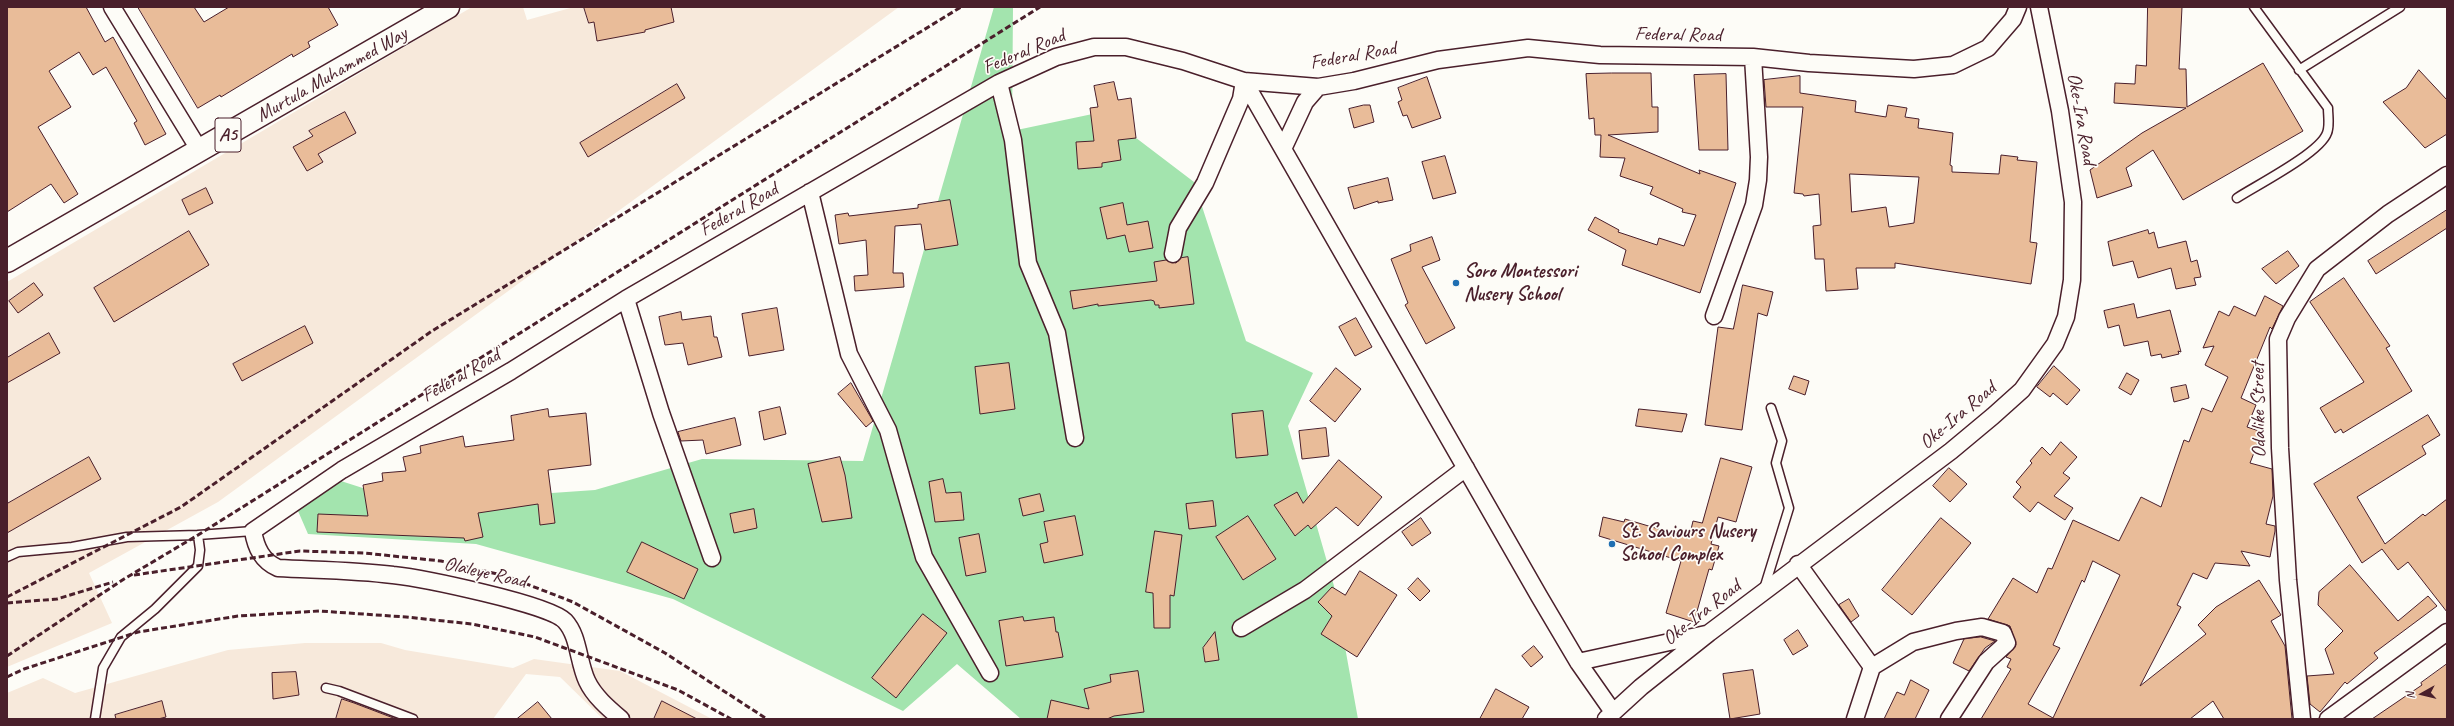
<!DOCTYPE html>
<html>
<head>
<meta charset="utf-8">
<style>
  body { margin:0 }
  #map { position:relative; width:2454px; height:726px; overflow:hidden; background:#fdfcf7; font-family:Caveat,sans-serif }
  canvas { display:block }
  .frame { position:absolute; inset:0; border:8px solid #4a1f2b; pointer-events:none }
  .north { position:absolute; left:2402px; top:674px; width:40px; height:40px; -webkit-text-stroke:3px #fdfcf7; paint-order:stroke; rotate:262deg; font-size:11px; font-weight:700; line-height:16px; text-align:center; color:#4a1f2b }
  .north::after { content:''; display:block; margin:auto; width:14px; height:18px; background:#4a1f2b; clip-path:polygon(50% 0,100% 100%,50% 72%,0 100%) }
</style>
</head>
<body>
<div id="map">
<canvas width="2454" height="726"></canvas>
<div class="frame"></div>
<div class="north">N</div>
</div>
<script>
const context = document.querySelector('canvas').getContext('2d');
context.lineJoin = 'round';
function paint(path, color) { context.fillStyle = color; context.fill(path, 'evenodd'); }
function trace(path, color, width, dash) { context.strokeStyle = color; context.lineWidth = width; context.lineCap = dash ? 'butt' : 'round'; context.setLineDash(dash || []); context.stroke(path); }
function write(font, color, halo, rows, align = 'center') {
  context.font = font + ' Caveat,sans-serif'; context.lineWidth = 3.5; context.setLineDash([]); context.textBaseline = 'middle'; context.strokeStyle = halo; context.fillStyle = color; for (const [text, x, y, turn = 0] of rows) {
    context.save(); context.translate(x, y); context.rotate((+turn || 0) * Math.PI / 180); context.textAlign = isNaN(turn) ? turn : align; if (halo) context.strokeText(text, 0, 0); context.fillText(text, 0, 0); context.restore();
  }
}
paint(new Path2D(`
  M472,7H523L527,20L574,7H899L218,502L89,573L112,623L7,667V282Z
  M305,643H381L405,650L513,668L534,659L620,671L712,719H603L560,677L526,674L493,719H7V693L43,678L75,693L228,650Z`), '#f7e9db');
paint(new Path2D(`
  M994,7H1013L1012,131L1102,112L1194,182L1246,341L1313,373L1288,426L1334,586L1358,719H1021L957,664L903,711L673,599L476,544L308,534L298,511L319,474L369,490L494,497L595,490L702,459L863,461Z`), '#a3e4ae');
const building = new Path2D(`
  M7,7H86L105,42L113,37L166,134L145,145L134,123L137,121L106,67L93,75L79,52L49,71L71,107L38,127L78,194L64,203L51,184L7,212Z
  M138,7H194L204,22L229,7H328L338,25L308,42L310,47L293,57L292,54L221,97L220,95L198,108Z
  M584,7H671L674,22L645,30V32L597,41L594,22L589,23Z
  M2148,7H2182L2179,69H2186L2187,107L2263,63L2303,131L2183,200L2153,150L2126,168L2132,186L2097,198L2090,170L2142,133L2186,108L2114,103L2115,83L2135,84L2136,65L2146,66Z
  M2419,70L2447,100V134L2425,148L2383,102L2406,88Z
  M1612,73H1651L1652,107H1658V132L1608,135L1700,174L1699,170L1736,183L1700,293L1622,265L1626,250L1588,230L1595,217L1619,230L1618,232L1657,245L1659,238L1684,246L1696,215L1682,212L1683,209L1650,194L1653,187L1620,176L1625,158L1600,157L1601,135H1595L1594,118L1589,119L1586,74Z
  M1726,74L1728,150H1699L1694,75Z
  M1800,76V93L1856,101L1855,112L1886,117L1888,105L1907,108L1905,117L1919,119L1918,128L1953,133L1950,165L1952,166V172L1999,174L2001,155L2018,157L2017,160L2037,162L2030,242L2037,243L2031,284L1895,263V268H1856L1858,289L1826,291L1824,259H1815L1813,226L1821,225L1819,194L1804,196L1803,194L1794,193L1803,107H1766L1764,80ZM1850,174L1919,177L1914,223L1889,227L1886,207L1852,212Z
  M1427,77L1441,118L1412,128L1407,115L1403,116L1398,102L1402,100L1398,88Z
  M1114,82L1118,100L1131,98L1136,138L1118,140L1121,160L1102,163V167L1078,169L1076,142L1094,141L1090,108L1098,107L1094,86Z
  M677,84L685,98L588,157L580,143Z
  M1364,105H1370L1374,122L1354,128L1349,109Z
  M345,112L356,133L318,154L323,162L307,171L293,147L313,136L309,131Z
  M1445,156L1456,193L1433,199L1422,162Z
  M1388,178L1393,200L1378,203V201L1354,209L1348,188Z
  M206,188L213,203L189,215L182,200Z
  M950,200L958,245L925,250L921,224L895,226L893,273H903L904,287L855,291L854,276L868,275L866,240L839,244L835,215L848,213L849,216L918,208V205Z
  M1123,203L1127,225L1148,221L1153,248L1129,252L1125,235L1107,239L1100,208Z
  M2447,210V228L2376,274L2368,261Z
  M2148,230L2149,234L2154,232L2158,248L2186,241L2191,262L2197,260L2201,277L2194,278L2196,285L2176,289L2171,268L2138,278L2133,261L2113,266L2108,242Z
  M189,231L209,265L114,322L94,288Z
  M1432,237L1440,260L1422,267L1455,328L1426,344L1405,305L1408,303L1391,259L1411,251L1410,245Z
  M2288,251L2299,266L2276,284L2262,269Z
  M1188,257L1194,304L1159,308V305H1155L1154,301L1151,300L1098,306V304L1073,309L1070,291L1157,281L1154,262L1166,260L1176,263L1181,258Z
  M2344,278L2390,346L2386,348L2412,391L2343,433L2341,429L2335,433L2320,408L2364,382L2310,302Z
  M34,283L43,295L18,313L9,301Z
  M1743,285L1773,292L1767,316L1758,313L1742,430L1705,425L1718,327L1733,329Z
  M2265,296L2283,306L2272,329L2270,327L2241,398L2256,405L2247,427L2262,432L2250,463L2272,469L2273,496L2266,524L2275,526V531L2270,557L2241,551L2250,566L2215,563L2207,579L2193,573L2177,605L2181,607L2140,686L2206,634L2198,625L2216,607L2259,580L2281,615L2271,621L2285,646L2292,719H2224L2213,701L2190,719H1981L2011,669L2007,667L2011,659L2006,657L2016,645L2010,626L1988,619L2013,578L2037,593L2048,568L2052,569L2073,520L2119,541L2141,497L2161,507L2184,440L2189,442L2202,408L2212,412L2228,377L2205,365L2214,346L2203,348L2219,311L2229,316L2234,306L2255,316ZM2093,561L2120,575L2053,718L2028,704L2060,648L2053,645L2082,580L2084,582Z
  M2134,304L2137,318L2170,310L2181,352L2178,351L2179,354L2162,358L2161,354L2151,356L2148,341L2124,346L2119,325L2108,328L2104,311Z
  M777,308L784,350L749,356L742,314Z
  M681,312L682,320L711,316L714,337H717L722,357L688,365L683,343L665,345L659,317Z
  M1356,318L1372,347L1355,356L1339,327Z
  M305,326L313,343L242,381L233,364Z
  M49,333L60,353L7,383V358Z
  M1009,363L1015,409L980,414L975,367Z
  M2054,366L2080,390L2067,405L2053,393L2050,397L2037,387Z
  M1336,368L1361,389L1335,422L1310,401Z
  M2127,373L2139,380L2131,395L2119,388Z
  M1794,376L1809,381L1805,395L1789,389Z
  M851,383L873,421L866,427L838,394Z
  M2186,385L2189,398L2174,402L2171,388Z
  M780,407L786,434L764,440L759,412Z
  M548,409L549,417L586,413L591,465L548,470L555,523L540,525L538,504L478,513L483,537L465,541L464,538L317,532L318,514L368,516L363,485L383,481L382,473L406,471L403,457L421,453L420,446L463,436L465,447L514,440L511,416Z
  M1639,409L1687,414L1682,432L1636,426Z
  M1263,411L1268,455L1236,458L1232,414Z
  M2428,415L2440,435L2422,446L2426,454L2357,497L2385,544L2423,514L2425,516L2447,499V612L2408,562L2398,570L2382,549L2362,563L2314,484Z
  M735,418L741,445L706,454L703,440L681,441L678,432Z
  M1326,428L1329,456L1302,459L1299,431Z
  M2061,442L2077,457L2063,473L2070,478L2054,496L2073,508L2065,520L2038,502L2030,512L2013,497L2021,487L2016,482L2032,463L2030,461L2042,447L2050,455Z
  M89,457L101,479L7,533V504Z
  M840,457L845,475L852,518L822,522L808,464Z
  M1721,458L1752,467L1736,522L1718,517L1711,544L1719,546L1712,570L1709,569L1694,622L1666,613L1681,561L1599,536L1603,517L1624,522L1625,519L1689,538L1693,521L1702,523Z
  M1339,460L1382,497L1358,526L1336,507L1311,529L1308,525L1295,536L1274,505L1297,492L1303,503Z
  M1949,468L1967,484L1950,502L1933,486Z
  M943,479L946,493L961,492L964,520L935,522L929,482Z
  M1040,494L1044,511L1023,516L1019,499Z
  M1213,501L1216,526L1189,529L1186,504Z
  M754,509L757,528L734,533L730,514Z
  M1075,516L1083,555L1044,563L1040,544L1048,542L1044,522Z
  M1248,516L1276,559L1243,580L1216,537Z
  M1421,518L1431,533L1412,546L1402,532Z
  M1941,518L1971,543L1912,615L1882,590Z
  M1155,531L1182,535L1174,596L1170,595V628H1154L1153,593L1146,592Z
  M979,534L986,572L966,576L959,538Z
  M642,542L698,569L684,599L627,572Z
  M2350,565L2398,621L2428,596L2437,606L2374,653L2378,658L2347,684L2345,682L2320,712L2310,704L2307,676L2334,674L2325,649L2343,631L2318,605L2319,592Z
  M1360,571L1397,595L1357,657L1321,634L1332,616L1318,602L1332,587L1345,595Z
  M1418,578L1430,591L1420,601L1408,589Z
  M1849,599L1859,616L1851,622L1839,605Z
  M923,614L947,633L896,698L872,678Z
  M1023,617L1024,621L1054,617L1056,632H1058L1063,657L1006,666L999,621Z
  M1798,630L1808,646L1793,655L1784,640Z
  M1215,632L1219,660L1205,662L1203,648Z
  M1981,637L1995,641L1985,648L1969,671L1953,663L1964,639Z
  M1534,646L1543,657L1531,667L1522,656Z
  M2447,664V719H2372L2422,685L2421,683Z
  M1753,670L1760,714L1730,719L1723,674Z
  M1138,671L1144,712L1114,716L1107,719H1047L1051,700L1089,709L1084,689L1111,682L1110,675Z
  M296,672L299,695L273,699L272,673Z
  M1911,680L1929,690L1915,719H1884L1897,692L1904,695Z
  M1496,689L1529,707L1522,719H1480Z
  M342,699L354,703L396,719H336Z
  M162,701L166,717L158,719H116L115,715Z
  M662,701L697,719H654Z
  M538,702L552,719H517Z`);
paint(building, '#e9bc99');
trace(building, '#4a1f2b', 1);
const service = new Path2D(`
  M2299,70L2400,7
  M2237,198C2257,185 2320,153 2327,133C2330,126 2328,116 2328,108L2254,7
  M198,535L253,531
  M7,557L18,552L72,547L127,537L198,535L200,550L198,566L155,609L121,637L103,668L95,719
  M1764,589L1789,508L1776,463L1782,441L1771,408
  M326,688L339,691L413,719`);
const minor = new Path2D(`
  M112,7L200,151
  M1244,81L1539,596L1578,662L1613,712
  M999,83L1013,140L1028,263L1057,333L1075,438
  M1283,149L1305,102L1318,87
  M810,192L849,354L888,430L924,557L990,673
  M1173,254L1178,228L1205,183L1241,99L1244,81
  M626,299L661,413L712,558
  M1714,316L1754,205L1758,180L1759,157L1753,57
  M1798,564L1872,667
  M1241,628L1305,590L1466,468
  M1578,662L1706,634
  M621,719C608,708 594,696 587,681C578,662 579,636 565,621C549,604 421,578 393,575C355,570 316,570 278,568C262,561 256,548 253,531L342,470L511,371L626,299L999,83L1056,57L1094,47H1126L1183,61L1244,81L1318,87L1354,81L1438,60L1528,48L1600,55L1753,57L1809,63L1914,69L1953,65L1988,48L2013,19L2018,7
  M1606,719L1641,687L1709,633L1951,451L1993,416L2022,390L2055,344L2066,317L2072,280L2073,202L2060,111L2039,7
  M1855,719L1872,667L1913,642L1956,631L1982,627L2003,633L2007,643L1986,662L1949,719
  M2302,719L2288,580L2280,448L2278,339L2287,318L2317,269L2388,214L2447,175
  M2328,719L2447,632`);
const primary = new Path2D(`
  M7,261L448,7`);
trace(service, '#4a1f2b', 11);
trace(minor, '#4a1f2b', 19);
trace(primary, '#4a1f2b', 25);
trace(service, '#fdfcf7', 8);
trace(minor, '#fdfcf7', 16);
trace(primary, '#fdfcf7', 22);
trace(new Path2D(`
  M134,575L300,551L364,553L441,561L506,576L573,602L665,653L767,719
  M7,597L181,507L432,331L961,7
  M7,603L57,599L113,582
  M7,656L124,579L198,535L1040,7
  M7,677L24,669L138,632L238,616L319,611L406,617L472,624L535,637L678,690L731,719`), '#4a1f2b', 3, [6, 3]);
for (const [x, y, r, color] of [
  [1456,283,4,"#1f6fb2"],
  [1612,544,4,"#1f6fb2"]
]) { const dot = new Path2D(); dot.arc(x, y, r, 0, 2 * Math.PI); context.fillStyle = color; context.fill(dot); trace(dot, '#fdfcf7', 1.5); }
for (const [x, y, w] of [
  [228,135,26]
]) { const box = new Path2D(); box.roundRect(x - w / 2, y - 17, w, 34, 3); context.fillStyle = '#fdfcf7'; context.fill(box); trace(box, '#4a1f2b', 1); }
write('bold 19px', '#4a1f2b', null, [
  ["A5",228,135]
]);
write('20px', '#4a1f2b', '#fdfcf7', [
  ["Federal Road",1678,35,1],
  ["Federal Road",1024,52,-23],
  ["Federal Road",1353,56,-10],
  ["Murtula Muhammed Way",332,75,-30],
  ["Oke-Ira Road",2081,119,80],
  ["Federal Road",739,210,-30],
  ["Federal Road",461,376,-30],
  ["Odalike Street",2259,410,-91],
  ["Oke-Ira Road",1958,416,-40],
  ["Olaleye Road",485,573,13],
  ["Oke-Ira Road",1702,613,-38]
]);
write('bold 20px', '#4a1f2b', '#fdfcf7', [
  ["Soro Montessori",1464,272],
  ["Nusery School",1464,295],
  ["St. Saviours Nusery",1620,532],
  ["School Complex",1620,555]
], 'left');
</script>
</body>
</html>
